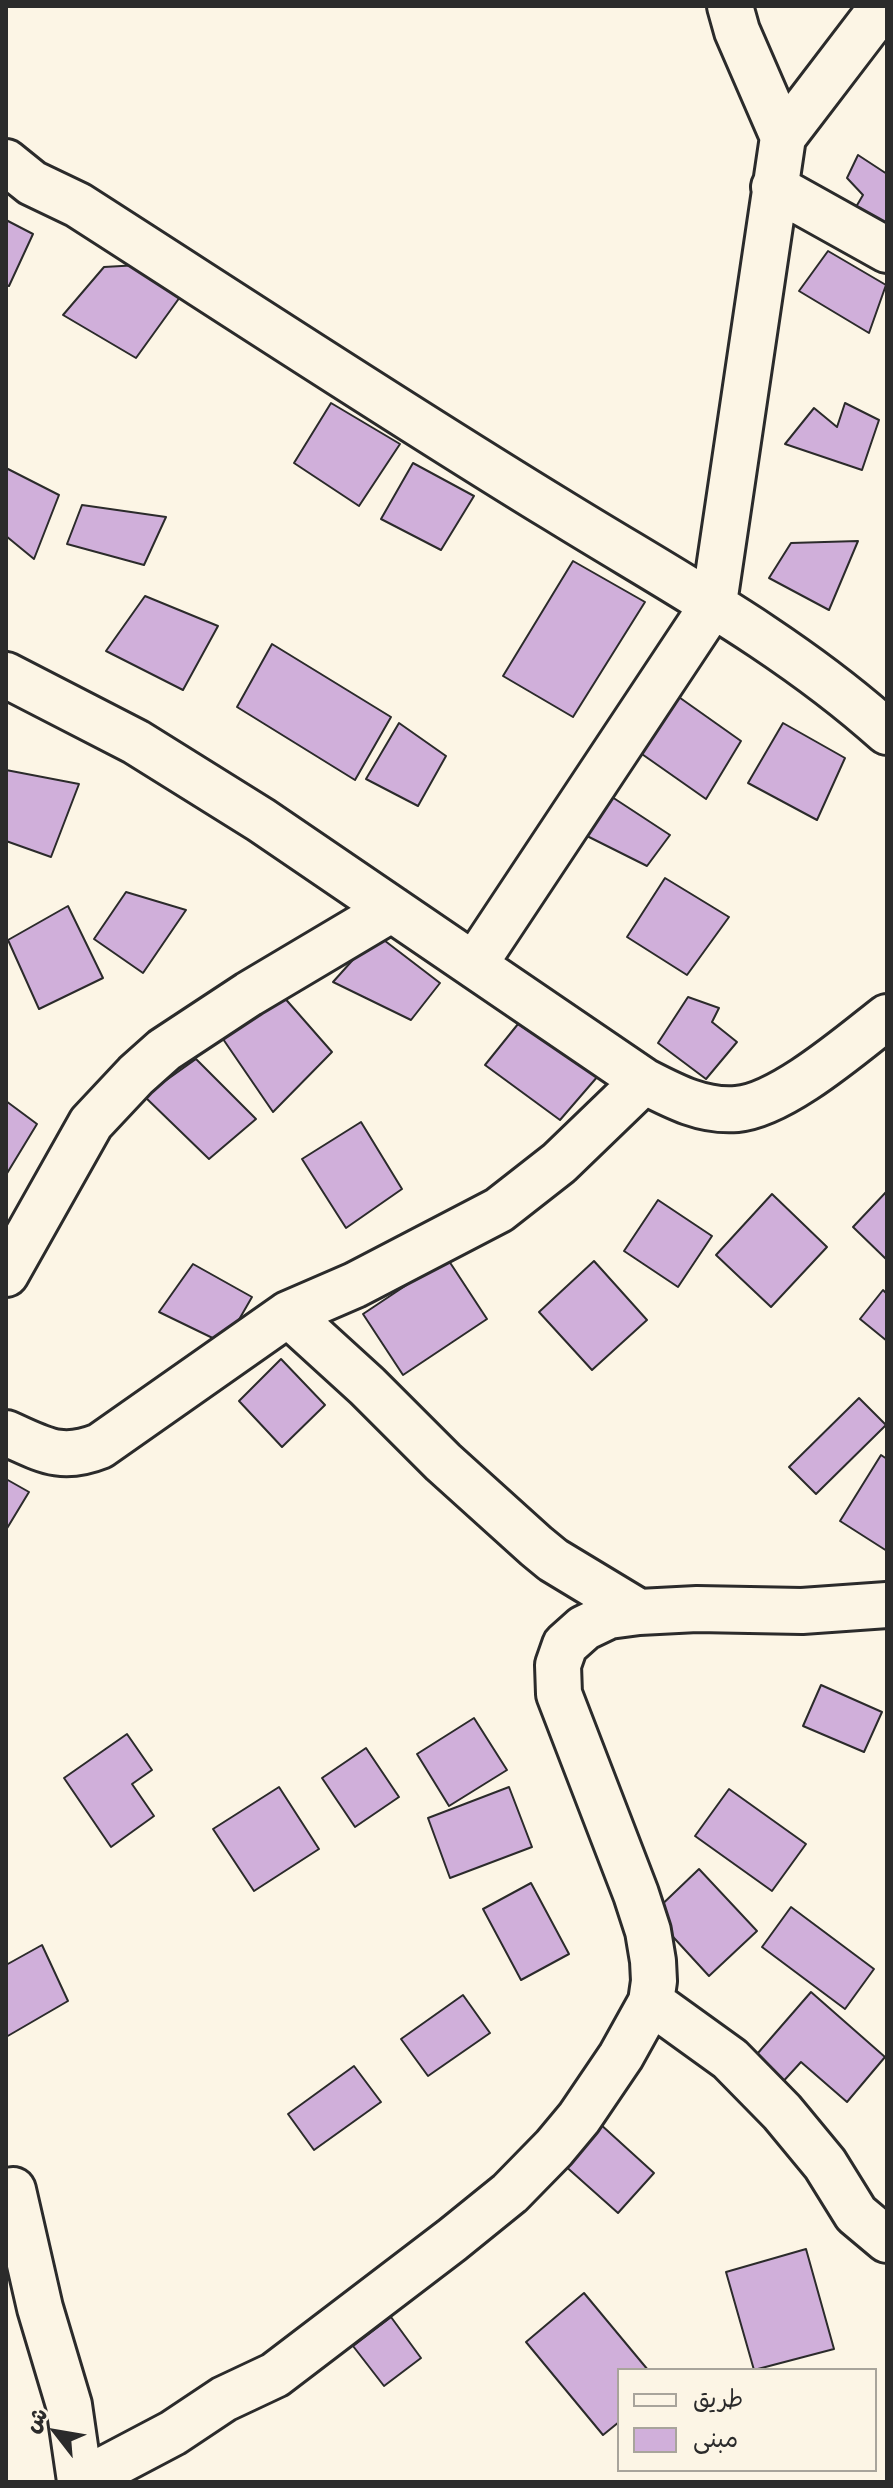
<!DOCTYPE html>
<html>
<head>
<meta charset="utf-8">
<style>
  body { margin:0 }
  #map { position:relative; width:893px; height:2488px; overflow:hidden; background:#fcf5e5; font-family:"Patrick Hand","Playpen Sans Arabic",sans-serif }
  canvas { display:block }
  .frame { position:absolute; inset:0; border:8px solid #2b2b2b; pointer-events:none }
  .legend { position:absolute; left:617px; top:2368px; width:260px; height:104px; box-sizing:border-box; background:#fcf5e5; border:2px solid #a8a49b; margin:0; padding:10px 14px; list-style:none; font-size:24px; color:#2b2b2b }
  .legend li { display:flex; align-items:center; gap:16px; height:40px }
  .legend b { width:40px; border:2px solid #a8a49b }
  .north { position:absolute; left:16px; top:2392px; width:80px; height:80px; -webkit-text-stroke:6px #fcf5e5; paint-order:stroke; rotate:301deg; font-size:22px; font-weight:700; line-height:32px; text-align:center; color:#2b2b2b }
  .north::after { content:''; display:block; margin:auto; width:28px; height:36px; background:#2b2b2b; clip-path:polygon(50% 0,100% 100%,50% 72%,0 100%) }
</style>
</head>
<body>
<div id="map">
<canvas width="893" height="2488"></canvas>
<div class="frame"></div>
<ul class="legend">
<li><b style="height:10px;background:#fcf5e5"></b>طريق</li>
<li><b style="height:22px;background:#d0afda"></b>مبنى</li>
</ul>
<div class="north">ش</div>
</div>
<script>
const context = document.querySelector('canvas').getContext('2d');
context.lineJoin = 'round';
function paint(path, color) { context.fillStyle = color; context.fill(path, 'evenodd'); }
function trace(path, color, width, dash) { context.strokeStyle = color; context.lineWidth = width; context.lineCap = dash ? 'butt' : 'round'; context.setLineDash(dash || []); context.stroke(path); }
const building = new Path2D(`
  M858,155L887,174V234L853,212L863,195L847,178Z
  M6,220L33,234L9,286L6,285Z
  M828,251L886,285L869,333L799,291Z
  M139,265L180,297L136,358L63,315L104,267Z
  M331,403L400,444L359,506L294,463Z
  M845,403L879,420L862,470L785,444L814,408L837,427Z
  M413,463L474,496L441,550L381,519Z
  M6,468L59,495L34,559L6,536Z
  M82,505L166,517L144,565L67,544Z
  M858,541L829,610L769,578L791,543Z
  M573,561L645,602L573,717L503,676Z
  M145,596L218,626L183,690L106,651Z
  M272,644L391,717L355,780L237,707Z
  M676,695L741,741L706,799L639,752Z
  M399,723L446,756L418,806L366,779Z
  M783,723L845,758L817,820L748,783Z
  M6,770L79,784L51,857L6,841Z
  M609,795L670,835L647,866L583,834Z
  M665,878L729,917L687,975L627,937Z
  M126,892L186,910L143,973L94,939Z
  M68,906L103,978L39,1009L8,940Z
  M376,934L440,983L411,1020L333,982Z
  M282,995L332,1052L273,1112L223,1039Z
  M688,997L719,1008L712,1022L737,1042L706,1079L658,1043Z
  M518,1024L598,1076L560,1120L485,1065Z
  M196,1059L256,1119L209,1159L144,1096Z
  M6,1101L37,1124L6,1175Z
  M361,1122L402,1189L346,1228L302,1159Z
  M887,1191V1260L853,1227Z
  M772,1194L827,1247L771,1307L716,1255Z
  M658,1200L712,1236L678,1287L624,1251Z
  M447,1258L487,1319L403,1375L363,1314Z
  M594,1261L647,1320L592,1370L539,1312Z
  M193,1264L252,1297L225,1344L159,1312Z
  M883,1290L887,1294V1341L860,1319Z
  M281,1359L325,1405L282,1447L239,1401Z
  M859,1398L886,1425L816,1494L789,1467Z
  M881,1455L887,1459V1551L840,1521Z
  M6,1479L29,1492L6,1530Z
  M821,1685L882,1712L864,1752L803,1726Z
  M474,1718L507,1770L449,1806L417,1754Z
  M127,1734L152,1770L132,1784L154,1816L111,1847L64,1778Z
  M366,1748L399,1797L355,1827L322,1778Z
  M279,1787L319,1849L254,1891L213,1829Z
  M509,1787L532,1847L450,1878L428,1818Z
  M729,1789L806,1844L772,1891L695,1836Z
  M699,1869L757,1931L709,1976L652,1914Z
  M531,1883L569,1954L521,1980L483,1909Z
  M791,1907L874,1969L845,2009L762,1947Z
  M42,1945L68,2001L6,2037V1965Z
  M811,1992L885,2057L847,2102L801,2062L779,2086L751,2061Z
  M463,1995L490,2033L428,2076L401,2039Z
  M354,2066L381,2102L314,2150L288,2114Z
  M599,2123L654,2173L618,2213L563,2164Z
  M806,2249L834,2349L754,2370L726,2272Z
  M584,2293L648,2370H619V2422L603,2435L526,2342Z
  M391,2317L421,2358L384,2386L353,2346Z`);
paint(building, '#d0afda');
trace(building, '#2b2b2b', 2);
const minor = new Path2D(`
  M783,137L883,6
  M6,162L32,183L78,205C237,307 395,411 557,510C670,580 787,642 887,732
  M774,187L887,250
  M6,675L136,742L261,820L644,1081C673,1096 703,1112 737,1109C782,1105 851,1045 887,1017
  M474,965L714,603L783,137L737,31L730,6
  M6,1274L91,1123L136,1075L164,1050L249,994L392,909
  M288,1314L367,1386L443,1462L536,1546L553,1560L639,1612
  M6,1433C43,1449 60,1462 100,1446L288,1314L355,1285L499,1210L559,1163L644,1081
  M651,2002L730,2059L782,2112L825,2164L856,2214L887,2240
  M13,2190L40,2308L69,2405L80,2481
  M80,2482L173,2433L224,2399L275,2375L452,2240L510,2193L554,2148L579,2118L621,2056L651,2002L654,1981L653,1961L648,1931L636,1894L559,1694L558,1665L565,1645L584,1628L609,1616L639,1612L697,1609L802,1611L887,1605`);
trace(minor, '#2b2b2b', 50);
trace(minor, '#fcf5e5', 44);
</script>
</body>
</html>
